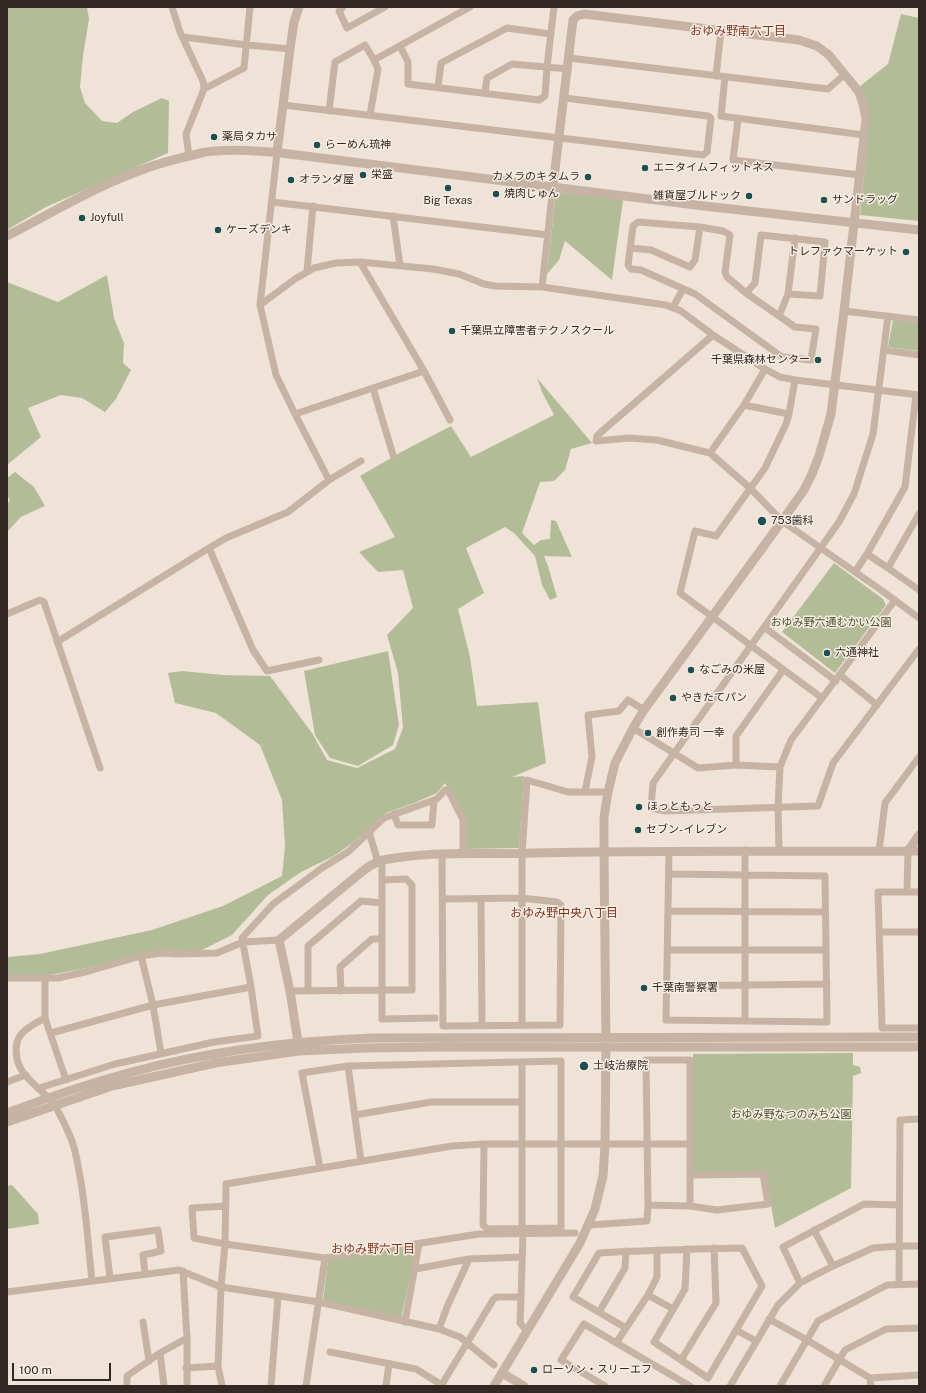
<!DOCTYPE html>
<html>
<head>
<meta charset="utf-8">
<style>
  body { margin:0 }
  #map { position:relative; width:926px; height:1393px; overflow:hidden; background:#efe3d7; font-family:"Public Sans",sans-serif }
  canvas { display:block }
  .frame { position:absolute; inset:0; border:8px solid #322925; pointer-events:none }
  .scale { position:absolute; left:12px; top:1363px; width:99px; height:18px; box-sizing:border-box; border:2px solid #322925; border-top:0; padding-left:5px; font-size:12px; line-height:14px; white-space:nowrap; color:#322925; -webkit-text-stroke:3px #f8ede3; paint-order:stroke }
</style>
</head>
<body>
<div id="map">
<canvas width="926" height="1393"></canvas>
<div class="frame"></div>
<div class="scale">100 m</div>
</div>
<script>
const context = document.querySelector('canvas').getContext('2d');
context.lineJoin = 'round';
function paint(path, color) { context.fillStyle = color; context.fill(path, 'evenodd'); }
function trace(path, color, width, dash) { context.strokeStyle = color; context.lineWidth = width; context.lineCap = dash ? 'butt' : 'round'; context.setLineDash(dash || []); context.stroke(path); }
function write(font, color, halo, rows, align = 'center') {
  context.font = font + ' "Public Sans","Noto Sans JP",sans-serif'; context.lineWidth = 3; context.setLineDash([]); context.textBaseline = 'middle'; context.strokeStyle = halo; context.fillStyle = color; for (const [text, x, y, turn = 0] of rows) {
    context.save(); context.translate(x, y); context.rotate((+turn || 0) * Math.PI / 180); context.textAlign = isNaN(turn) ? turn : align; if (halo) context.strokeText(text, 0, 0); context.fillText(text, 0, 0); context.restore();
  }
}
paint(new Path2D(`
  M7,7H87L89,19L83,56L80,87L85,103L102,121L117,123L133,112L162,98L169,101L168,153L46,207L7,230Z
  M901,14L919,18V221L860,215L869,124L859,87L888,64Z
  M556,192L623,200L612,280L565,241L559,260L547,274Z
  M107,275L114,318L124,343L123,363L131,370L116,399L105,412L82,398L61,395L28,408L41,437L7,465V282L58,302Z
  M893,320L919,323V351L888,347Z
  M537,378L592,443L571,449L565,470L554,481L540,482L522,533L534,545L541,540L550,539L551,520L556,521L572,557L544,556L548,566L557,597L550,600L542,585L535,556L514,533L505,527L466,548L484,593L458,609L470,657L477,706L538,702L546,763L512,777L524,776L519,848L465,849V817L445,783L437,793L414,803L386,813L351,844L334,856L301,872L268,895L232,935L198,952L165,950L107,964L29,979L7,978V957L40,954L152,930L223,906L282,876L285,846L282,800L260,745L216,713L175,703L168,673L182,671L223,675L270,676L312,733L327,760L357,768L395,749L403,728L398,673L387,635L413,608L403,570L378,572L359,552L395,537L360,476L403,451L451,426L471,457L554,415L542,392Z
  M15,472L34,487L45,506L21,517L7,532V503L10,501L7,494V478Z
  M834,563L883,599L886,605L835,673L782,632Z
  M388,651L399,725L393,745L358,766L330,758L315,735L304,671Z
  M853,1053V1065L860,1067L861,1073L853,1076L851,1188L775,1228L765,1171L693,1172V1054Z
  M12,1185L38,1214L39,1224L7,1229V1186Z
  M416,1247L401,1320L323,1301L328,1260Z`), '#b2bd98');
trace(new Path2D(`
  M172,7L180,32L203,81L204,89L186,134L189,156
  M343,7L339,11L347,28L385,7
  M183,37L247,45L290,49
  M400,46L408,62V84L539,100L545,96L547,67L554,7
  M569,58L828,89L845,74
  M716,76L721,31
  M725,77L721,116L864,135
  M438,87L441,63L507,28L551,34
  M204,89L244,68L250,7
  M485,93L487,78L512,64L568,69
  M283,105L703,155L707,152L711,118L708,116L565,98
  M329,111L335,62L365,45L374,60
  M370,115L378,69L374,60L470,7
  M738,119L733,160L860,175
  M277,153L260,305L276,375L295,414L329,480
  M272,202L548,235
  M393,216L400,265
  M638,222L700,227L723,231L730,235L725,272L727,277L746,293L795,327L816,329L811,360L782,357L695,294L641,270L631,269L628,265L633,226Z
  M630,248L651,250L690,267L695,260L700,227
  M360,262L424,371L450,420
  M307,271L313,206
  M542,287L553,186
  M746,293L755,283L761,235L825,242L820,296L788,294
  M260,305L295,279L314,268L336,263L360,262L433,269L459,274L484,284L495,286L542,287L666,305L681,311L713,335L765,369L780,377L795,380L919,395
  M673,307L683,289
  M844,311L919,320
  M779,316L788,294L795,238
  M888,316L873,434L854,494L839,522L653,783L651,808L665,811L818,806L833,763L919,649
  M713,335L600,433L597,436L596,441L629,438L657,440L710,453L750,488L782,521L881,590L919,618
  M884,350L919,355
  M795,380L789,414L786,424L765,468L716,536L695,531L680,593L822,698
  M373,388L393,455
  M744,405L789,414
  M295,414L424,371
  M710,453L744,405L765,369
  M209,548L253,650L267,671L319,660
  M867,554L888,568L919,514
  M888,568L919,590
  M855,572L867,554L905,487L916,395
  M7,614L40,600L44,602L100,768
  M764,627L836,681
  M57,642L209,548L226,538L288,512L329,480L361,461
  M840,675L877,705
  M633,728L698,768L736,765L780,767
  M736,765V736L783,670
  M585,791L592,757L588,715L619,711L628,700L644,710
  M394,814L398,825H432L434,800
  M369,832L378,862
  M779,850L778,807L780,767L791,740L895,600
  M879,851L885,803L919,757
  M442,854L443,1026L560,1025L561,905L557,902L521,898L443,899
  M669,874L825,876L827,1022L666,1020C667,964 668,907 669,851
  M382,880L406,879L412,885V990H382V1019L435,1018
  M907,892L908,851
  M919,892H878L882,1028H919
  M481,899L482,1026
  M668,911L825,912
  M880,932H919
  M668,950H826
  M141,956L153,1005L161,1053
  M7,978H58L89,971L141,956L161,953L178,954L217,953L243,942L279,940
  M45,979V1018L66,1080
  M667,986L827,984
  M308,990V946L361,901L382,903
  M290,991L382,990V860
  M341,991L340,967L372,939H382
  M45,1018C26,1028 12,1035 17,1059C21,1078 42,1089 53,1103C60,1113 65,1125 70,1136C75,1147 77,1159 79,1171C86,1207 88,1244 92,1281
  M745,1021V850
  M522,1025V854L527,780L568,792H608
  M51,1033L153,1005L251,987L242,938L273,904L322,868L348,852L384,818L437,799L445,790H448L463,820V853
  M522,1062V1228
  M348,1066L361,1161
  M7,1082L26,1075
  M39,1088L115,1064L214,1042L258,1036L251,987
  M355,1115L431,1102H521
  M320,1168L302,1073L348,1066L561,1061V1228L488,1229L483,1225L484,1144
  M648,1205L646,1060H690V1206
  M226,1206L192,1208L194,1238L225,1244L325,1258L479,1234L575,1233
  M589,1225L647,1221L648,1205L690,1206L717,1210L768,1204L763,1174L690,1175
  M814,1230L833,1266
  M657,1250V1277L648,1295L626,1328L573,1297L599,1253C646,1250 694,1249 742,1248L762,1286L708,1378L654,1342L685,1289L687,1249
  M415,1269L469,1259L522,1257
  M183,1271L187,1338V1386
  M110,1278L105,1237L158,1230L161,1251L143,1255L145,1274
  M800,1283L783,1247L864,1204L899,1205
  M899,1284L900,1120L919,1119
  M7,1292L179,1270L221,1287L319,1302L439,1329L460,1337L494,1365
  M648,1295L673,1309
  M521,1297L520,1323L527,1331
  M599,1312L625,1268L626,1251
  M769,1319L807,1340L870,1378L871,1386
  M143,1322L149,1361
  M405,1322L419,1244
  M439,1329L447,1307L469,1259
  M736,1330L756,1341
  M616,1343L626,1328
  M330,1352L416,1369L442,1385
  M160,1353L164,1386
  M681,1360L716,1303L714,1248
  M186,1368L218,1366
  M870,1378L919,1375
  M127,1386V1376L160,1353L187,1338
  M222,1386L218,1366L221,1287L225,1244L226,1184L452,1146L484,1144H690
  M271,1386L278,1297
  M306,1386L325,1258
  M386,1386L389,1364
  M441,1386L493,1300L496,1297H521L523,1234
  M605,1386L561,1360L584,1324L690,1386
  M730,1386L778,1305L800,1283L833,1266L873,1248L900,1246H919
  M780,1386L818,1321L887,1285L919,1284
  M824,1386L845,1350L886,1329L919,1328`), '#c6b3a4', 7);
trace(new Path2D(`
  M277,153L290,49L294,22L299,7
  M7,236C65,206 121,171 185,157C195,155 205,151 215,151C240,149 264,151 289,154L704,206L919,230
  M908,851L919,835
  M298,1042L290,991L279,940L358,875C365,869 374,862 383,860C433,850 484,855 534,853C663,850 791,852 919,851
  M7,1113C47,1098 87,1084 128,1073C208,1051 290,1041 372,1038L919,1037
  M7,1122L112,1086L215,1063L299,1051L365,1048L443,1047H919
  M502,1373L524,1386
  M494,1386L580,1243L595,1209L603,1176L605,1145L606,1047L604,851V817L608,792L615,763L633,728L644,710L782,521L804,490L812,474L819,456L831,414L844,311L866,119L863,104L859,92L829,55L817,46L799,40L584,14L577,16L573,20L553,186`), '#c6b3a4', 9);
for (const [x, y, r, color] of [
  [214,137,4,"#1d4f51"],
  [317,145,4,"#1d4f51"],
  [645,168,4,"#1d4f51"],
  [363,175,4,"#1d4f51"],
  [588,177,4,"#1d4f51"],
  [291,180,4,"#1d4f51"],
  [448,188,4,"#1d4f51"],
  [496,194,4,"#1d4f51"],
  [749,196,4,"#1d4f51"],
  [824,200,4,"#1d4f51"],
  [82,218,4,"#1d4f51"],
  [218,230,4,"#1d4f51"],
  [906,252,4,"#1d4f51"],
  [452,331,4,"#1d4f51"],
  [818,360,4,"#1d4f51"],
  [762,521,5,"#1d4f51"],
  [827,653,4,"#1d4f51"],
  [691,670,4,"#1d4f51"],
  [673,698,4,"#1d4f51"],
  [648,733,4,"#1d4f51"],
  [639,807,4,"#1d4f51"],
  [638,830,4,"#1d4f51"],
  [644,988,4,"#1d4f51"],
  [584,1066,5,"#1d4f51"],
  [534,1370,4,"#1d4f51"]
]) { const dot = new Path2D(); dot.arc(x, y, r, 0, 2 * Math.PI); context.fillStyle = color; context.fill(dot); trace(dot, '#f8ede3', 1.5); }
write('11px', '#322925', '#f8ede3', [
  ["薬局タカサ",222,137],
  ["らーめん琉神",325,145],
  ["エニタイムフィットネス",653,168],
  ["栄盛",371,175],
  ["カメラのキタムラ",580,177,"right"],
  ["オランダ屋",299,180],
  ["焼肉じゅん",504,194],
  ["雑貨屋ブルドック",741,196,"right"],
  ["サンドラッグ",832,200],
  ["Big Texas",448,201,"center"],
  ["Joyfull",90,218],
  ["ケーズデンキ",226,230],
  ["トレファクマーケット",898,252,"right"],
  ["千葉県立障害者テクノスクール",460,331],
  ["千葉県森林センター",810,360,"right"],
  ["753歯科",771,521],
  ["六通神社",835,653],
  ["なごみの米屋",699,670],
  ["やきたてパン",681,698],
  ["創作寿司 一幸",656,733],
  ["ほっともっと",647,807],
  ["セブン-イレブン",646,830],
  ["千葉南警察署",652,988],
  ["土岐治療院",593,1066],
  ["ローソン・スリーエフ",542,1370]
], 'left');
write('11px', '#434f2a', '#f8ede3', [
  ["おゆみ野六通むかい公園",831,623],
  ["おゆみ野なつのみち公園",791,1115]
]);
write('12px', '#7d3522', '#f8ede3', [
  ["おゆみ野南六丁目",738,31],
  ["おゆみ野中央八丁目",564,913],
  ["おゆみ野六丁目",373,1249]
]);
</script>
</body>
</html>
